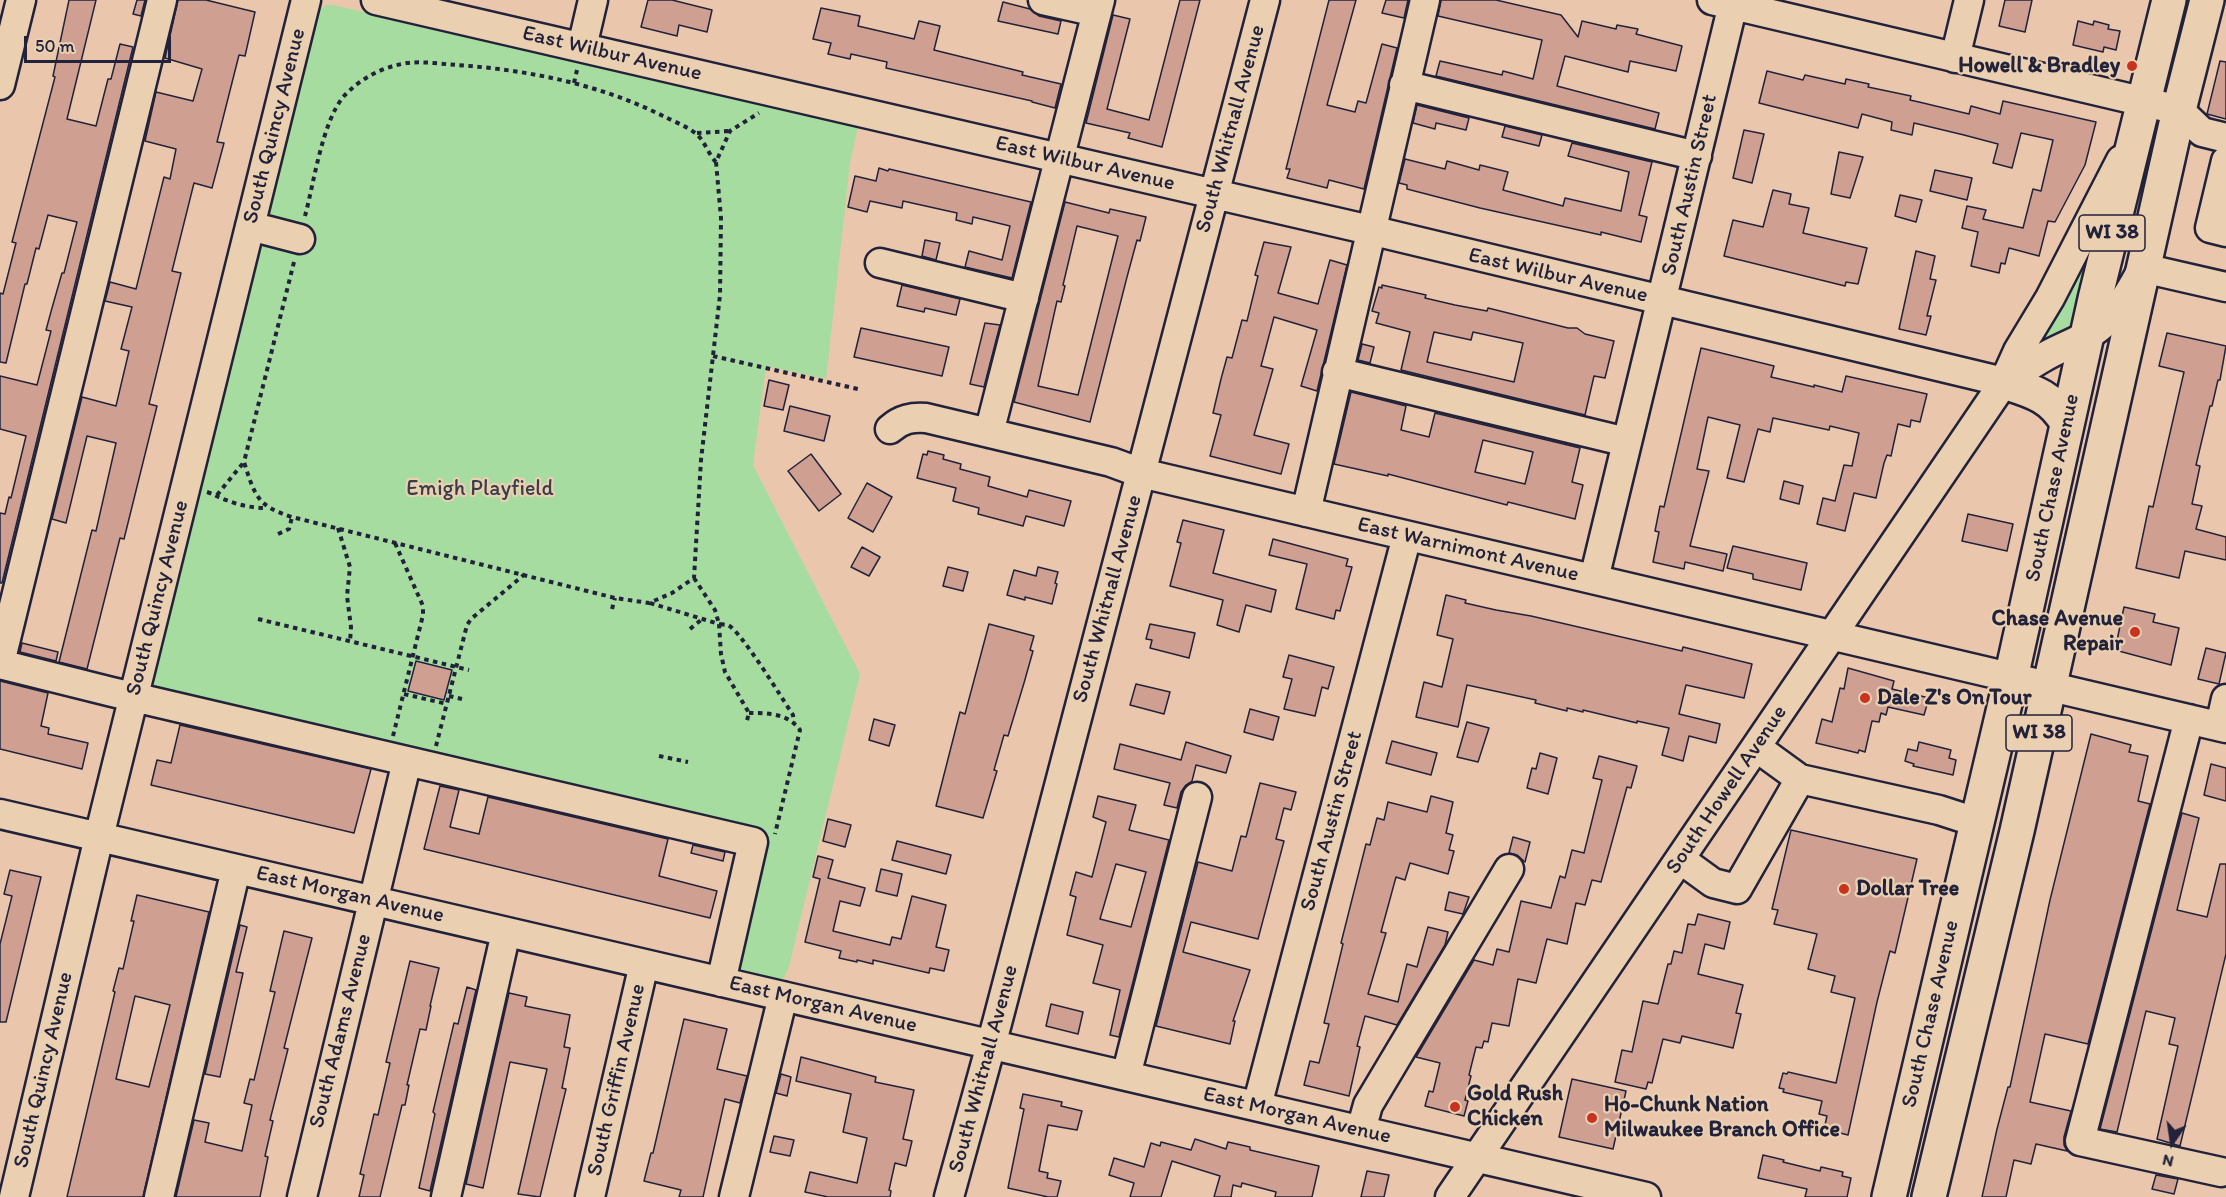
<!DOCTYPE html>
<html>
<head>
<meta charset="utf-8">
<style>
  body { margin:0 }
  #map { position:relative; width:2226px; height:1197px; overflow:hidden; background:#eac7ac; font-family:Itim,sans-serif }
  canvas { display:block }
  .north { position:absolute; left:2142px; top:1113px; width:60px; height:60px; -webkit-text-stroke:4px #eacfb1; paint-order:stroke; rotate:193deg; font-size:16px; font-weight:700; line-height:24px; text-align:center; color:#22223b }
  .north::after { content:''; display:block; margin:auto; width:21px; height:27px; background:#22223b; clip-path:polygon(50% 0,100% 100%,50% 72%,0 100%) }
  .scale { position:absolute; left:24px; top:36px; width:147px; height:27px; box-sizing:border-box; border:3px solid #22223b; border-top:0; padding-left:8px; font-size:18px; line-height:21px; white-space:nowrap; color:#22223b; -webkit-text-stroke:4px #eacfb1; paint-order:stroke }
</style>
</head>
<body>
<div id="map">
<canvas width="2226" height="1197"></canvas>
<div class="north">N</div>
<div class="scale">50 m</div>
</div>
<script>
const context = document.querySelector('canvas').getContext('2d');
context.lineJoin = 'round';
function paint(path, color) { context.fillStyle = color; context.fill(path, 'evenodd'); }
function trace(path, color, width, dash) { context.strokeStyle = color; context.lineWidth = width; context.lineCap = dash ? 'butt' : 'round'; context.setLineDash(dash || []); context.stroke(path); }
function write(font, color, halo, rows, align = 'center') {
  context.font = font + ' Itim,sans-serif'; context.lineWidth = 4.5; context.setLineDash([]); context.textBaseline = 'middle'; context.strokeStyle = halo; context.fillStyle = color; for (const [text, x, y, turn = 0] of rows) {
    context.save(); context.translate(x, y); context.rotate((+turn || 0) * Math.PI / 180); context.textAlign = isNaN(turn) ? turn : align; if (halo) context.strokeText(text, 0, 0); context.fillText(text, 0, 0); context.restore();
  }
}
paint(new Path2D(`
  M326,5H333L858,127L850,163L826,379L766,366L753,465L860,674L789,966L783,980L736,969L765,836L149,693L317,13Z
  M2089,248L2072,321L2067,328L2027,355Z`), '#a6dc9f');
const building = new Path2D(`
  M69,0H96L67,119L96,126L108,79H111L120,44L133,47L2,583H0V513L5,514L9,497L11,498L26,436L0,429V376L37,385L51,331L46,330L52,308L62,273H64L77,222L48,215L39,249L36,248L27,284H25L6,363L0,362V293L3,294L16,243L12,242L55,77L53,76Z
  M137,0H145L141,16L133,14Z
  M178,0H206L255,12L245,56L239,55L217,142L224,143L212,188L194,183L172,271L181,273L149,404L157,406L124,539L120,538L87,669L59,662L92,530L96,531L116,443L87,436L66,523L52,519L82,397L116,406L129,351L121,349L132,307L105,301L110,282L136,289L164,177L170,179L176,149L145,141L156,92L193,101L202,69L165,58Z
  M648,0H672L712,10L707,32L679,25L677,36L641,27Z
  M1180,0H1200L1162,147L1128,138L1130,133L1086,123L1113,15L1130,19L1107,109L1149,120Z
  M1329,0H1356L1327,105L1355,112L1358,101L1366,103L1382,44L1397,48L1364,189L1329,180L1327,188L1287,178L1290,169H1286Z
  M1386,0H1408L1404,18L1382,13Z
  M1441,0H1496L1561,15L1578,37L1582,21L1616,29L1617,25L1638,29L1636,34L1682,46L1676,71L1630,61L1628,72L1565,56L1557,86L1659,113L1655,129L1436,76L1440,61L1502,75L1503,71L1533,79L1542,40L1438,16Z
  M2005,0H2032L2025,32L1999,26Z
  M1003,2L1030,9L1039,16L1061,21L1058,34L998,21Z
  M821,8L860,16L858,26L914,39L919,21L940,26L934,50L1023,72L1022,75L1061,84L1055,108L1032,102V101L886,68L887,62L851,54L850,59L828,54L831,43L813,39Z
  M2078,21L2093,25L2094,21L2109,25L2108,29L2120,31L2116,50L2104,47L2103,52L2073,45Z
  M2220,61L2226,62V119L2207,114Z
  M1767,71L1803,80L1805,75L1845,84L1846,79L1869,84L1868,87L1911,96L1910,100L1919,102L1969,114L1971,106L2000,114L2003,101L2096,122L2085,165L2055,222L2048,221L2039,256L2009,248L2005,264L2001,263L1999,273L1971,266L1978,232L1962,228L1967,206L1986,210L1983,219L2023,228L2033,189L2041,191L2053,140L2021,133L2012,168L1993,163L1998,144L1964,135L1914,123L1912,135L1891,130L1892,122L1862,114L1858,128L1759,103Z
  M1417,105L1469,118L1466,130L1436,123L1435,129L1413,123Z
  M1505,126L1542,135L1539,146L1502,137Z
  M1744,130L1764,134L1752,183L1733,178Z
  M1572,143L1652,162L1639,215L1647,217L1641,242L1601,232V235L1480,208L1407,189V185L1399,183L1405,159L1445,169L1447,161L1479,170L1480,165L1508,172L1503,190L1563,206L1565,198L1621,211L1629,172L1568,156Z
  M1839,152L1863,157L1850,198L1831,194Z
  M879,168L888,171L889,169L1031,202L1012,278L965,267L969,251L1002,260L1010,226L973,217L972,224L956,220L957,213L903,201L902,208L870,201L867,212L848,207L855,176L876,181Z
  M1935,170L1972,178L1967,200L1930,191Z
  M1773,190L1791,194L1789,204L1809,208L1803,233L1867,248L1858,284L1846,282L1845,286L1724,256L1733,220L1763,227Z
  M1900,195L1922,200L1916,222L1895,216Z
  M1065,202L1109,213L1110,209L1146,217L1140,241L1137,240L1127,277L1090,422L1014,402ZM1077,226L1118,236L1078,395L1038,386L1057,301L1061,302L1065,286L1063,285Z
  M925,240L940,243L936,260L922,256Z
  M1264,242L1291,247L1278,293L1318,304L1330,260L1347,265L1317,391L1301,386L1317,330L1274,317L1261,366L1273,369L1254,435L1289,444L1281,474L1210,456L1221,415L1213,413L1221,379L1227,357L1232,358L1242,320L1247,321L1258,276L1255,275Z
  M1916,251L1935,256L1930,279L1936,280L1927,316H1931L1926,335L1899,329Z
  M902,285L960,299L956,315L925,308L924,312L897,306Z
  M1382,285L1426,295L1425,298L1455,305L1487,311L1488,308L1568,328H1577L1585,334L1614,341L1605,378L1594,376L1585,415L1401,370L1410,332L1376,323L1379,313L1372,311L1379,287L1382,288ZM1434,332L1471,340L1473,332L1523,343L1514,382L1427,362Z
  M985,323L1000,325L984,387L970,384Z
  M861,328L949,347L942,376L854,357Z
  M2167,333L2226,346L2220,380H2218L2212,406H2210L2196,465L2200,466L2192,504L2202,506L2196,529L2226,537V560L2185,551L2179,578L2136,568L2149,506L2153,507L2184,372L2159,366Z
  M1362,344L1374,347L1370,363L1358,360Z
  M1701,348L1774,366L1771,377L1814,387V385L1842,392L1846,376L1927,394L1920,422L1911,420L1910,427L1898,424L1891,456L1887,455L1884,463L1876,498L1854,493L1845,531L1817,524L1823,498L1835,501L1844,465L1852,466L1859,433L1830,426L1829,430L1773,418L1770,432L1758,429L1744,482L1727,478L1740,425L1708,417L1697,469L1709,471L1690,546L1727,554L1723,571L1685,562L1684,569L1653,562L1659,532L1655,531L1660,506L1664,507Z
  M769,380L789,385L783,410L764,406Z
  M1351,392L1406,406L1401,430L1429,437L1435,413L1580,448L1572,482L1583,485L1575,519L1508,502L1507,505L1484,499L1388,474V476L1334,464ZM1483,440L1533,452L1525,484L1475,472Z
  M790,406L830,416L824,441L784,431Z
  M928,451L944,455L943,459L961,464L960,469L990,477L988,486L1027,497L1029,490L1071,501L1064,526L1026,516L1023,526L978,514L979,508L953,501L956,488L917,478L923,454L927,455Z
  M811,454L841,494L819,511L788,471Z
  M1784,481L1803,486L1799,504L1780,499Z
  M867,483L892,497L873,532L848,518Z
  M1968,514L2013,524L2007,551L1962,541Z
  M1183,520L1224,530L1213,573L1276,590L1271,612L1246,605L1239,632L1217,625L1223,600L1170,586L1181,543L1177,542Z
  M1273,539L1348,559L1346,566L1352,567L1340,611L1336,610L1334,619L1296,609L1307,564L1269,555Z
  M1733,546L1807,563L1801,590L1753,579V574L1727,568Z
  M862,547L880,557L869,576L851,567Z
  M948,567L968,572L963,591L943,586Z
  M1038,567L1058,572L1055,583L1057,584L1052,604L1025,597V600L1007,595L1014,570L1036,576Z
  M1446,595L1466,600L1465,603L1496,610L1531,616L1682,651L1683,647L1752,664L1744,698L1686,685L1679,714L1720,724L1716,743L1689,736L1683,761L1662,755L1669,728L1637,721V723L1583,710V712L1567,708V711L1535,703L1536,700L1467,685L1458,727L1416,717L1424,682L1442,687L1453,639L1437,635Z
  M2124,607L2155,614L2153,622L2179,628L2171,665L2115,650Z
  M989,624L1034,636L1030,650L1033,651L1024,683L1008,736L1004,735L994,770L997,771L983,818L936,806L960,712L965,714Z
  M1150,624L1195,633L1189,658L1150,648L1152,640L1146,639Z
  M22,643L58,652L56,661L20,652Z
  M2206,648L2226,653L2219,684L2198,679Z
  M1289,655L1334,667L1328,689L1322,687L1315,716L1284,709L1292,679L1283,677Z
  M416,661L452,670L444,700L408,691Z
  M1848,668L1894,681L1892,689L1929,698L1924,715L1888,707L1886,715L1881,713L1879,722L1872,721L1865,752L1859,750L1858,753L1816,743L1822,719L1832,722L1840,688L1844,689Z
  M0,681L48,693L41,726L49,728L48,734L88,743L82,769L0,749Z
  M1136,684L1170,692L1164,714L1130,705Z
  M1250,709L1279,717L1273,740L1244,732Z
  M874,719L895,725L889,746L869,740Z
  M1467,722L1489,728L1478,762L1457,757Z
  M180,725L371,769L354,833L151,785L157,760L171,763Z
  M2091,734L2131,745L2129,752L2148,756L2138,801L2150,804L2088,1044L2045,1034L2030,1102L2071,1111L2064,1137V1145L2067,1151L2036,1144L2031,1164L2014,1160L2006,1197H1982L1997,1129L2008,1087H2010L2050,900Z
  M1392,741L1437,753L1431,775L1386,763Z
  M1186,742L1231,756L1226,773L1196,765L1192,781L1186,785L1181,792L1177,808L1164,805L1170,783L1114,769L1120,744L1181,760Z
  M1919,742L1951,750L1949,758L1956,760L1953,775L1913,766L1914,764L1905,761L1908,749L1917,751Z
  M1540,753L1557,758L1548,794L1527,788L1532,768L1536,769Z
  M1599,756L1637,766L1631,788L1627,787L1601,882L1592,880L1585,905L1576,903L1567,944L1547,939L1536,983L1518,979L1509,1026L1492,1023L1488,1042L1484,1041L1482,1048L1476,1047L1469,1075L1471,1076L1465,1100L1468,1101L1464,1116L1425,1106L1429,1091L1433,1092L1440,1063L1416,1057L1474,960L1493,965L1497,949L1509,952L1521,901L1551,908L1560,876L1565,878L1572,850L1584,853L1602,780L1593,778Z
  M2211,764L2226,768V801L2204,795Z
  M1260,783L1296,792L1291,810L1284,808L1276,839L1284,841L1258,939L1191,922L1183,952L1250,970L1233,1021H1235L1230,1044L1156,1026L1198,862L1232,871L1241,836L1246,837Z
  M440,786L459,790L450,827L479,834L488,797L668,839L659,876L717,891L710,918L424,849Z
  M1098,796L1136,805L1129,830L1169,840L1119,1037L1110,1035L1120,990L1093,983L1103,945L1067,935L1076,897L1070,895L1076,872L1092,877L1106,822L1093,817ZM1116,864L1146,872L1131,927L1100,919Z
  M1431,796L1453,802L1446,833L1453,835L1449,850L1454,851L1448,874L1410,863L1405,880L1396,877L1381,932L1386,933L1368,994L1398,1002L1407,964L1417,967L1428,927L1448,932L1445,945L1397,1025L1365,1016L1357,1046L1360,1047L1349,1096L1304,1085L1310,1061L1319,1063L1329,1024L1324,1023L1343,944L1341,943L1366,844L1370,845L1377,818L1384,820L1388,802L1427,812Z
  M2182,813L2199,818L2177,910L2207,917L2220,864H2226V954L2180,1146L2157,1139L2178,1046L2169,1044L2175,1018L2146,1011L2117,1132L2100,1129Z
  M828,819L851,825L845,847L823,841Z
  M1791,830L1917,859L1895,953L1890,951L1877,1002L1848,1135L1824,1129L1827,1116L1819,1114L1822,1101L1783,1092L1784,1089L1779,1088L1783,1073L1787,1074L1788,1072L1836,1083L1855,998L1831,992L1835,976L1808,969L1817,934L1774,924L1778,910L1772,909Z
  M1513,837L1530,842L1525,862L1517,855L1509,853Z
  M897,841L951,855L946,874L892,860Z
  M693,845L725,852L723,861L691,853Z
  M818,856L833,860L828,878L865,888L860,906L840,901L833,931L890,945L892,937L901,939L912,896L946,905L936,947L949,950L944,971L930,968L929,973L873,960V964L857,960V962L839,958L841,951L805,942L820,879L813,877Z
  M881,869L902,874L897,896L876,891Z
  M10,870L41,877L6,1022H0V944L12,896L4,894Z
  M1449,892L1469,897L1463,914L1445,910Z
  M137,895L209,912L143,1197H67L115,992L113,991L119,968L123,969L134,921H131ZM135,996L170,1005L149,1087L116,1079Z
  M1698,914L1730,922L1724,949L1705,944L1698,974L1743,985L1736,1013L1741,1014L1733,1048L1682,1036L1680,1043L1663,1039L1652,1083L1648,1082L1646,1089L1615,1082L1622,1050L1632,1052L1643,1001L1658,1004L1668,964H1671L1674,951L1682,953L1688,924L1695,925Z
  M240,925L247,927L236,972L243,973L220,1077L205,1074Z
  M284,931L312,938L284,1048L288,1049L270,1120L273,1121L265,1156L268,1157L260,1197H176L194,1120L209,1123L205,1142L242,1151L252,1105L244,1103L250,1079L254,1080L275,992L270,991Z
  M410,961L439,968L430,1006H431L426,1030L420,1029L407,1085H409L405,1105H402L380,1197H359L364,1175L360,1174L374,1114L378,1115L390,1063L386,1062Z
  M467,987L476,990L430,1191L419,1188L435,1114L433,1112L454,1023L458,1024Z
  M509,993L527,997L525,1006L570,1015L564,1047L570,1048L562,1088L566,1089L540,1197L518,1194L547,1069L510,1062L483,1188L466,1184Z
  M1051,1004L1083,1012L1078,1034L1046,1026Z
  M684,1019L727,1029L717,1069L747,1076L740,1103L725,1099L703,1197H679L681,1190L644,1181L651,1153H653Z
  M801,1057L876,1077L875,1082L914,1090L903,1139L912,1141L906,1166L895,1163L889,1190L891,1191L890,1197H828L805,1192L810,1172L857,1183L867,1138L843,1132L851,1094L796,1081Z
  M781,1074L791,1077L787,1096L776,1093Z
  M1572,1079L1626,1091L1613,1149L1559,1137Z
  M1023,1094L1062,1102L1061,1106L1082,1111L1077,1130L1048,1125L1039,1171L1048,1173L1047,1178L1061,1181L1057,1197H1048L1008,1188L1024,1109L1020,1108Z
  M774,1136L794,1140L790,1156L770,1152Z
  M1195,1139L1226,1149L1228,1142L1250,1147V1150L1319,1166L1312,1197H1275L1276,1192L1242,1183L1241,1187L1233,1185L1231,1197H1214L1220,1176L1172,1161L1161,1197H1130L1134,1183L1109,1175L1114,1158L1144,1167L1151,1143L1160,1146L1161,1142L1191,1150Z
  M1763,1155L1784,1160L1783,1162L1820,1171L1821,1167L1843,1172L1842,1176L1851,1178L1847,1197H1805L1807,1189L1758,1178Z
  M1367,1171L1389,1175L1384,1197H1361Z
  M2156,1175L2178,1179L2174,1194L2152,1189Z`);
paint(building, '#cfa091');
trace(building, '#22223b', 1.5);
const minor = new Path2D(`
  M376,0L1370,230L2004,382
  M1043,0L1097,12
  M1712,0L2179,110L2202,132L2226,138
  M582,47L593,0
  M1955,58L1969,0
  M0,85L21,0
  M1404,85L1697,156
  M2226,161L2210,228L2226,232
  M250,226L300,239
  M880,263L1024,298
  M1337,372L1627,442
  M2004,382C2017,374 2030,365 2044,357C2064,345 2088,339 2105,322C2122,307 2132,288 2143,268L2226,287
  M890,429C901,419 912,417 926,418L1111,462L1141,473L2226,728
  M989,433L1100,0
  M1306,512L1425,0
  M1594,579L1734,0
  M0,663L162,0
  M0,664L112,692L753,842L721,982
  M2189,719L2080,1141L2221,1172
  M2220,726L2226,699
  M1756,747L1800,779
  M0,814L1646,1197
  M1680,859L1713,883L1737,889L1800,779L1939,810L1976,822
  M1126,1076L1197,797
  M1257,1106L1407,536
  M1361,1130L1368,1105L1509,869
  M14,1197L99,837L306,0
  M159,1197L236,869
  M302,1197L407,761
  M446,1197L506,932
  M590,1197L644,964
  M734,1197L783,996
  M949,1197L997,1023L1265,0
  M1450,1197L2004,382L2018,351L2050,298L2121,160`);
const major = new Path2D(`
  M2004,382C2032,391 2052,396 2067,423
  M1889,1197L2011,678L2095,299L2169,0
  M1929,1197L2017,831L2179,110L2207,0`);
trace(minor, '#22223b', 33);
trace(major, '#22223b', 38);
trace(new Path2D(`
  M574,83L577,70
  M697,133L730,131
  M305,216C314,183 322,122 344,96C361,78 382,67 407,63C423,61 441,64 457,65C528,70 599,84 663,116C673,121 686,126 695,133C704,139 708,154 716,162
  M294,262L244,462C255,496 257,506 292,517L615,598L649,603L672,593L694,578L701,460L720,295L721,218L716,162L730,131L759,113
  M713,356L862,390
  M207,492C214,494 219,498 226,500C238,505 253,508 265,508
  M217,495L244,462
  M338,528L350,567L347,596L351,627L350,642
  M278,534L289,529L292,517
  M694,578L715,610L719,624C720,624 727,625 728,625C741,631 783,700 793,715L794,722
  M650,603L719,624L721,654L725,672L749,713L746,724
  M612,609L615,598
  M258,619L469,670
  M690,629L701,620
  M404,694L447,704
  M449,696L462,699
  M749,713C767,713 788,713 800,730L775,834
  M393,736L423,615V606L395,543
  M436,746L467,625L471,619L525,574
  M659,756L688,762`), '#22223b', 4, [4.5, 4.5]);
trace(minor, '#eacfb1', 28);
trace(major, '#eacfb1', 33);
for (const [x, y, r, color] of [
  [2132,66,6,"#c8321e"],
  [2135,632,6,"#c8321e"],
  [1865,698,6,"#c8321e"],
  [1844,889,6,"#c8321e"],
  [1455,1107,6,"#c8321e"],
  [1592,1118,6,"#c8321e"]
]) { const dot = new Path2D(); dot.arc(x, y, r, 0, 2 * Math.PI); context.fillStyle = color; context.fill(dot); trace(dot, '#eacfb1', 2); }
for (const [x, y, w] of [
  [2112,233,66],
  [2039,733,66]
]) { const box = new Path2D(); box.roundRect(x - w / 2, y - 18, w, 36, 4.5); context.fillStyle = '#eacfb1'; context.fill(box); trace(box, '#22223b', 1.5); }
write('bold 21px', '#22223b', null, [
  ["WI 38",2112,233],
  ["WI 38",2039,733]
]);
write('22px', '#22223b', '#eacfb1', [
  ["East Wilbur Avenue",612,54,13],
  ["South Quincy Avenue",275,126,-76],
  ["South Whitnall Avenue",1231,129,-75],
  ["East Wilbur Avenue",1085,164,13],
  ["South Austin Street",1690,185,-77],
  ["East Wilbur Avenue",1558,276,13],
  ["South Chase Avenue",2053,488,-78],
  ["East Warnimont Avenue",1468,550,13],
  ["South Quincy Avenue",158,598,-76],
  ["South Whitnall Avenue",1108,599,-75],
  ["South Howell Avenue",1727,790,-56],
  ["South Austin Street",1332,821,-75],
  ["East Morgan Avenue",350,895,13],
  ["East Morgan Avenue",823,1005,13],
  ["South Chase Avenue",1931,1014,-77],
  ["South Adams Avenue",341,1031,-76],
  ["South Whitnall Avenue",984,1069,-75],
  ["South Quincy Avenue",44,1070,-77],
  ["South Griffin Avenue",617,1080,-77],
  ["East Morgan Avenue",1297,1116,13]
]);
write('bold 22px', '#22223b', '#eacfb1', [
  ["Howell & Bradley",2120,66,"right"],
  ["Chase Avenue",2123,619,"right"],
  ["Repair",2123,644,"right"],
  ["Dale Z's On Tour",1877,698],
  ["Dollar Tree",1856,889],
  ["Gold Rush",1467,1094],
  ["Chicken",1467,1119],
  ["Ho-Chunk Nation",1604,1105],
  ["Milwaukee Branch Office",1604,1130]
], 'left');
write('22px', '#363e4a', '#eacfb1', [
  ["Emigh Playfield",480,489]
]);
</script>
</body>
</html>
